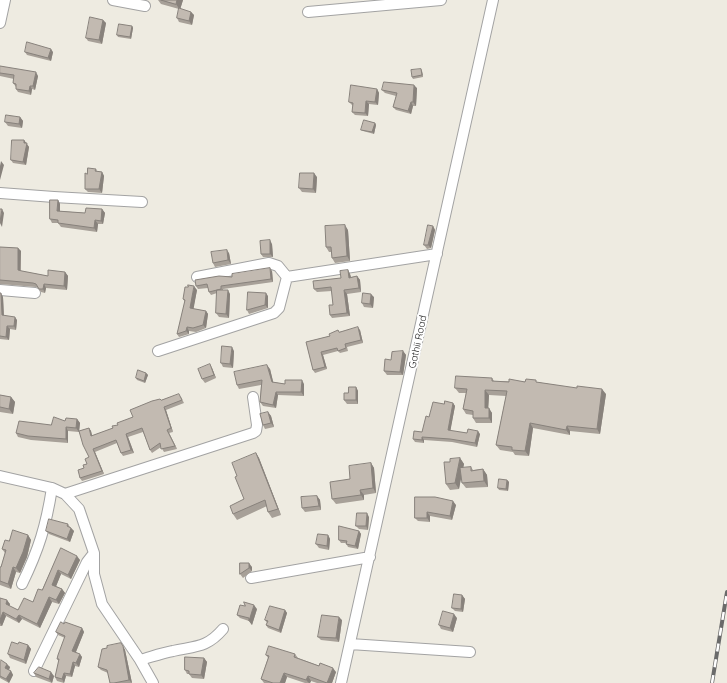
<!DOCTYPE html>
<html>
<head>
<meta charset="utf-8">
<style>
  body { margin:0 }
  canvas { display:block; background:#eeebe1 }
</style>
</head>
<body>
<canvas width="727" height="683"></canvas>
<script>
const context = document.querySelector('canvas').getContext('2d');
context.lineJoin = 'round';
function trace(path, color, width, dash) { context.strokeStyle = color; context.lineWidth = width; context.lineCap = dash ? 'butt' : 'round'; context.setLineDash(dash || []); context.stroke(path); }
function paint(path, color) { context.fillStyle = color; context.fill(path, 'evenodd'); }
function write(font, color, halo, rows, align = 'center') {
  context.font = font + ' Quicksand,sans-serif'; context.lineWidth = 4; context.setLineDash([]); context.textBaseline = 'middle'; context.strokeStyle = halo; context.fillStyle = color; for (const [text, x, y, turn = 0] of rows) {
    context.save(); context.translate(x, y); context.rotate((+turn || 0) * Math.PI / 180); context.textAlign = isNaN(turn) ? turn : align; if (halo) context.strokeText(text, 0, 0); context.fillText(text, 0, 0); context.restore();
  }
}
const street = new Path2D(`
  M113,0L145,6
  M308,12L441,0
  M0,23L5,0
  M0,193L54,197L142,202
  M287,277L437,254
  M0,290L35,293
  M158,351L274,313L279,308L287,277L278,266L269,263L197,277
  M0,476L52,488L65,494L79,509L94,553V574L102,604L140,660L153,683
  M65,494L253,433L256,431L257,425L253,397
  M251,578L370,557
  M22,584C39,549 46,526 52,488
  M350,644L470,652
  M140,660C151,657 162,653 173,651C195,646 207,648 223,629
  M34,671L87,562L94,553
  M341,683L493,0`);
trace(street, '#a3a3a3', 12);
trace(street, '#fff', 10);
const rail = new Path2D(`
  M712,683L727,592`);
trace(rail, '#6a6a6a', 4);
trace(rail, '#fff', 2.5, [8]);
paint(new Path2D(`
  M158,0H183L180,9L191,12L194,15L192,25L179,22L177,18L179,9L161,4Z
  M103,20L106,23L102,44L88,41L86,38Z
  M132,26L133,28L131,39L118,37L117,35Z
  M25,52H53L51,61L27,55Z
  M0,66L38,76L35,90L32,89L31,95L18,92L16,89V87L13,83L14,79L0,76Z
  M421,69L422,71L423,77L413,79L412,77Z
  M417,88L416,106H413L411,114L396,110L393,107L396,96L385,93L382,90Z
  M377,89L379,93L378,105L369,104L368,116L355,115L352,112L353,106L349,102Z
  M20,117L23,121L22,128L8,126L5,122Z
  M375,123L376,125L374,134L363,131L361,130Z
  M24,140L29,147L26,165L13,163L11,160Z
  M96,169L97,171L102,172L104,176L102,193L88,192L85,189Z
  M317,177L316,193L302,192L299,188Z
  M58,200L60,204V211L85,213L102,209L105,213L103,224H98L97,232L61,227L58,223H52L50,219Z
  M433,226L435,230L431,248L427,249L424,245Z
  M348,230L350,261L335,263L332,258L331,252H329L326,247Z
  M272,244L273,257H263L261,254Z
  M0,247L18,248L21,251V271L48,276L65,272L68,276L67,290L46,288L45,293L41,292L38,288L36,287L0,284Z
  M229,253L231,264L215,267L213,263Z
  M348,270L350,274L351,277L357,276L360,280L361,292L347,294L350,316L332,318L330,315L333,305L332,291L317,292L314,289L341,278Z
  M272,271L273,282L223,289V290L230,294L229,318L219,317L216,313L217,293L211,295L209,292L208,288L198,289L196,286L232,277Z
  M197,290L193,309L206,311L208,314L206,328L196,332L189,331V334L179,337L177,334L185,302L183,299Z
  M0,293L3,297L4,316L17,320L16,330L10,329L9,340L0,339Z
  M268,296V308L249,314L247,310Z
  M374,297L373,308L364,307L362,303Z
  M338,330L339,332L360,330L363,343L347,347L348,351L340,353L338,351L323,355L327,369L315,373L313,370L306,342L330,336Z
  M234,351L233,368L223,367L221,363Z
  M403,351L406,355L403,375H387L384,371L391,360Z
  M212,368L216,378L205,383L202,379Z
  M270,369L273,382L285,384H304V396L278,395L276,408L263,406L260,402L261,385L239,389L237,385Z
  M146,373L148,375L145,383L137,380L136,378Z
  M492,378L494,381L537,382L606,394L600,434L570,431V435L533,428L529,456L515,455L513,452L500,450L496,445L506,396L489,395L488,408L492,413V423H476L473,418V415L466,414L463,409L466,393H459L455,388Z
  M356,387L358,391V404H347L344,400L348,393Z
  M0,395L11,397L15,402L13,414L0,412Z
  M181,397L184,403L166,410L173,432L169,433L177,449L164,452L161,447L152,453L150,450L143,432L128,437L134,453L123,456L121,453L117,443L95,452L104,474L82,481L80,478L84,468L87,464L89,457L79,432L68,431V443L31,440L18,437L16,433L77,419L80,423L79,431L89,428L91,431L92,436L113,428L133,417L161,400Z
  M453,403L455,406L450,431L467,433L480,434L477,447L452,442L424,440V443L415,442L413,439L422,432L429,417L444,404Z
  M268,412L271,416L274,427L265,429L263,425Z
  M256,453L259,458L281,515L272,518L268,512L267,506L237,520L233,514L244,499L237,476Z
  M460,458L464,464L463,468L471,467L473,470L483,469L487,475L488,487L466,488L462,483L461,476L459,489L450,490L446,484L450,462Z
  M371,463L374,468L376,493L364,495V500L336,504L332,499L350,479Z
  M507,480L509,482L508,491L499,490L498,488Z
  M317,496L320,500L321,510L305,512L302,508Z
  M415,497L456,505L452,520L430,516V522L418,521L415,518Z
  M369,517L368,530L359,529L356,526Z
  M68,524L70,527L74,531L70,542L49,534L46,531Z
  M359,531L361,534L358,549L348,547L346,543H341L339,540Z
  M28,535L31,540L27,557L20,573L16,572L11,589L0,585V567H1L5,553L2,549L9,541Z
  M328,535L330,539L329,550L319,548L316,544Z
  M61,548L80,560L71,579L61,574L56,586L62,589L65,593L59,604L52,602L40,628L22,619L19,623L6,616L2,626H0V598L10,604L9,606L18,610L33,602L42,590Z
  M240,563L252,567V571L243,578L240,574Z
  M462,595L465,599L463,612L455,611L452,608Z
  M257,609L252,625L249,621L240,618L237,615Z
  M285,610L287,613L281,633L268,628L266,625L267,623L265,620Z
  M457,618L453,632L441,629L439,625Z
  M342,620L339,642L321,640L318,637Z
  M64,624L82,628L84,632L76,652L82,657L79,667L75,666L72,677L66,676L64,683L57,681L55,677L59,661L57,659L65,638L58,635L56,632Z
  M121,643L125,650L132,683H110L108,673L101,670L98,667L107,648Z
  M18,644L28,645L31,649L26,664L10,658L8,654Z
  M295,654L298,658L336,672L332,683H317L311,681L310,683H305L287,677L285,683H264L261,679L268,658L266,655Z
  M204,658L207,662L204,679L192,678L189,674H187L185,670Z
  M0,661L10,667L9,670L11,671L13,675L9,683L0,678Z
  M34,673L54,676L52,683L36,677Z`), '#a7a098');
paint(new Path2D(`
  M177,0H183L180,10L176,4Z
  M191,12L194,15L192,25L189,21Z
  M103,20L106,23L102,44L99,40Z
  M132,26L133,28L131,39L130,37Z
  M51,49L53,52L51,61L48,58Z
  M421,69L422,71L423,77L422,75Z
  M36,72L38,76L35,90L33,86Z
  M414,85L417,88L416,106L413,102Z
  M30,86L32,89L31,95L29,91Z
  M377,89L379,93L378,105L375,102Z
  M366,101L369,104L368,116L365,113Z
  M411,102L413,106L411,114L408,111Z
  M20,117L23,121L22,128L19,124Z
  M375,123L376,125L374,134L372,132Z
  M24,140L29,147L26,165L23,162Z
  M1,161L4,165L0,180V166Z
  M102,172L104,176L102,193L99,189Z
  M314,173L317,177L316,193L313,189Z
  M58,200L60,204V215L57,211Z
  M2,209L4,213L2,227L0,223Z
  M102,209L105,213L103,224L101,221Z
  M95,220L98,224L97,232L94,228Z
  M345,225L348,230L350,261L347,256Z
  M433,226L435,230L431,248L428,245Z
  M270,240L272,244L273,257L270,254Z
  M18,248L21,251L20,273L18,270Z
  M227,250L229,253L231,264L228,260Z
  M270,268L272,271L273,282L271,279Z
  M348,270L350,274L352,281L349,278Z
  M65,272L68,276L67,290L64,286Z
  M357,276L360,280L361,292L359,288Z
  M44,284L46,288L45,293L43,289Z
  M194,286L197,290L193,312L190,308Z
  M228,290L230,294L229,318L226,314Z
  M344,290L347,294L350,316L347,313Z
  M1,293L3,297L4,319L2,315Z
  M266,293L268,296V308L265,305Z
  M371,294L374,297L373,308L370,304Z
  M206,311L208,314L206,328L203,325Z
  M15,317L17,320L16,330L14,326Z
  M7,326L10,329L9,340L6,337Z
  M187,327L189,331V334L186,331Z
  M358,327L360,330L363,343L361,340Z
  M232,347L234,351L233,368L230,364Z
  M403,351L406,355L403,375L400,372Z
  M321,352L323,355L327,369L325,367Z
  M210,364L212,368L216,378L214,375Z
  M267,365L270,369L274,385L272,382Z
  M146,373L148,375L145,383L144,381Z
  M302,380L304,384V396L301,392Z
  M356,387L358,391V404L356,400Z
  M602,389L606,394L600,434L597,429Z
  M485,390L489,395L488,413L485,408Z
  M276,392L278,395L276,408L273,405Z
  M11,397L15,402L13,414L9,409Z
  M453,403L455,406L450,433L448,430Z
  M164,407L166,410L173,432L171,428Z
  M489,408L492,413V423L489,418Z
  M268,412L271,416L274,427L271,423Z
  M77,419L80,423L79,432L76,428Z
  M530,423L533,428L529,456L525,451Z
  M567,426L570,431V435L566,430Z
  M66,427L68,431V443L66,439Z
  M89,428L91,431L93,439L91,436Z
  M167,430L169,433L177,449L175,446Z
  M478,431L480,434L477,447L475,443Z
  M126,434L128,437L134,453L131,450Z
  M422,437L424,440V443L422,440Z
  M93,449L95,452L104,474L102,471Z
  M256,453L259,458L281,515L278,509Z
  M460,458L464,464L459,489L455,483Z
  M371,463L374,468L376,493L373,488Z
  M483,469L487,475L488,487L484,481Z
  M507,480L509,482L508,491L506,489Z
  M360,490L364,495V500L361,495Z
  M317,496L320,500L321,510L319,506Z
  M453,501L456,505L452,520L450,516Z
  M427,512L430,516V522L427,518Z
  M367,513L369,517L368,530L366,526Z
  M71,528L74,531L70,542L67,539Z
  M359,531L361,534L358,549L355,546Z
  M28,535L31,540L27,557L20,573L16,568Z
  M328,535L330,539L329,550L327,546Z
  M77,556L80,560L71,579L68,575Z
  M249,563L252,567V571L249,568Z
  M13,567L16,572L11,589L8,584Z
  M58,570L61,574L55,589L52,585Z
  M62,589L65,593L59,604L56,600Z
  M462,595L465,599L463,612L461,609Z
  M49,597L52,602L40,628L37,624Z
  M7,600L10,604L9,608L6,604Z
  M254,605L257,609L252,625L249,621Z
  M285,610L287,613L281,633L279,630Z
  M3,612L6,616L2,626L0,623V620Z
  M454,614L457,618L453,632L450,628Z
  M19,615L22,619L19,623L16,619Z
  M339,617L342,620L339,642L336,638Z
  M82,628L84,632L75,654L72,651Z
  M28,645L31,649L26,664L24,660Z
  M123,646L125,650L132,683L129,680Z
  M80,654L82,657L79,667L76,663Z
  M204,658L207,662L204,679L201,675Z
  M73,662L75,666L72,677L70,674Z
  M7,664L10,667L8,672L5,668Z
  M333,668L336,672L332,683H327Z
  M11,671L13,675L9,683L6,679Z
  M51,672L54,676L52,683L49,679Z
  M64,673L66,676L64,683L62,679Z
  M284,673L287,677L285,683H280Z
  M308,676L311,681L310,683H309L306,680Z`), '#88827c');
const building = new Path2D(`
  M161,0H177L176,4Z
  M179,8L191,12L189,21L177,18Z
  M90,17L103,20L99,40L86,38Z
  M119,24L132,26L130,37L117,35Z
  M27,42L51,49L48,58L25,52Z
  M0,66L36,72L33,86H30L29,91L16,89V84L13,83L14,75L0,73Z
  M421,69L422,75L412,77L411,70Z
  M384,82L414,85L413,102H411L408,111L393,107L397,93L382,90Z
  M351,85L377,89L375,102L366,101L365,113L352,112L353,103L349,102Z
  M6,115L20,117L19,124L5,122Z
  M364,120L375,123L372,132L361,130Z
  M12,140H24V143H27L23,162L11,160Z
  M88,168L96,169L95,171L102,172L99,189H85V173L87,174Z
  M300,173H314L313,189L299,188Z
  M50,200H58L57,211L85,213L86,208L102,209L101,221L95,220L94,228L58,223V220L50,219Z
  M0,209H2L0,222Z
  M345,225L347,256L332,258L331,247H326L325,226Z
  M428,225L433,226L428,245H424Z
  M270,240V254H261L260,241Z
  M0,247L18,248V270L22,271L48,276V270L65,272L64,286L44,284L43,289H39L36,284L33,283L0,280Z
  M227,250L228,260L213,263L211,252Z
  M270,268L271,279L221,286V289L209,292L207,284L196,286L195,280L219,276L232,277V274Z
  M348,270L349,278L357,276L359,288L344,290L347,313L330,315L329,305H333L331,287L314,289L313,281L341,278L340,271Z
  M188,285L194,286L190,308L206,311L203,325L193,328L187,327L186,331L177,334L185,300L183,299L185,287H188Z
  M217,290H228L226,314L216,313Z
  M248,292L266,293L265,305L247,310Z
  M0,293H1L2,315L15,317L14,326H7L6,337L0,336Z
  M363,293L371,294L370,304L362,303Z
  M358,327L361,340L345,344L346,348L338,351L337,348L321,352L325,367L313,370L306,342L330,336L329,334L338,330L339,332Z
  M222,346L232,347L230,364L221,363Z
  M403,351L400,372L384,371L385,359L391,360L392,352Z
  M210,364L214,375L202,379L198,369Z
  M267,365L272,382L285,384V380H302L301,392H276L273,405L260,402L262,380L237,385L234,372Z
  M138,370L146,373L144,381L136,378Z
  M456,376L492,378V381L509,382V379L525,382L526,379L536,380V382L577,388V386L602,389L597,429L567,426L566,430L530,423L525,451L512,450V447L496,445L507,391L485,390V408H489V418H473V411L463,409L467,389L455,388Z
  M349,387H356V400H344V393H348Z
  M179,394L182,400L164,407L171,428L167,430L175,446L161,449L160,443L150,450L142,428L126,434L131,450L121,453L116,440L93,449L102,471L80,478L78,470L84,468L83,465L87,464L85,459L89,457L83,445L79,431L89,428L91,436L113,428L112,426L118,425L117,423L133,417L130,410L152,401L160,399L161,400Z
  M0,395L11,397L9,409L0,407Z
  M445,401L453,403L448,430L467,433L468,429L478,431L475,443L450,439L422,437V440L413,439L414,431L422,432L426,416L429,417L433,402L444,404Z
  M268,412L271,423L263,425L260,414Z
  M54,417L65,421L66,418L77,419L76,428L66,427V439L28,436L16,433L19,421L51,425Z
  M256,453L278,509L268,512L265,500L233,514L230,506L244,499L235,477L237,476L232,463Z
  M460,458L455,483L446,484L444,462H450V459Z
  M371,463L373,488L360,490L361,495L332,499L330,482L350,479L349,466Z
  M471,467V471L483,469L484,481L462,483L460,468Z
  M499,479L507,480L506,489L498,488Z
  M317,496L319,506L302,508L301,497Z
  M415,497H435L453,501L450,516L427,512V518H415Z
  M357,513H367L366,526H356Z
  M49,519L68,524L67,526L71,528L67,539L46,531Z
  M339,526L359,531L355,546L346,544L347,541L339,540Z
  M13,530L28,535L23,552L16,568L13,567L8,584L0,581V567H1L6,550L2,549L5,540L9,541Z
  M318,534L328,535L327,546L316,544Z
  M61,548L77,556L68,575L58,570L52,585L62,589L56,600L49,597L37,624L19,615L16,619L3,612L0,620V598L7,600L6,604L18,610L24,598L33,602L38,589L42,590Z
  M240,563H249V568L240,574Z
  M454,594L462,595L461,609L452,608Z
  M244,602L254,605L249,621V618L237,615L240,605L245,606Z
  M270,606L285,610L279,630L266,625L268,621L265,620Z
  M443,611L454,614L450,628L439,625Z
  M322,615L339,617L336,638L318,637Z
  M61,622L64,624L65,622L82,628L72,651L80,654L76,663L73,662L70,674L64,673L62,679L55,677L59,659H57L58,655L65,636L56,632Z
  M12,642L18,644L19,642L28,645L24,660L8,654Z
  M121,643L123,646L129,680L114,683H110L107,670L98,667L102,649L107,648V646Z
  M269,646L295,654L294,657L319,666L320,663L333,668L327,683L308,676L306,680L284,673L280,683H273L261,679L269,656L266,655Z
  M185,657L204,658L201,675L189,674V671L185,670Z
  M1,660L7,664L5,668L11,671L6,679L0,676V661Z
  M39,667L51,672L49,679L34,673Z`);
paint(building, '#c2bab1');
trace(building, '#88827c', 1);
write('10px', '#1c1c1c', '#fff', [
  ["Gathii Road",418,342,-78]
]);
</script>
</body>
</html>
